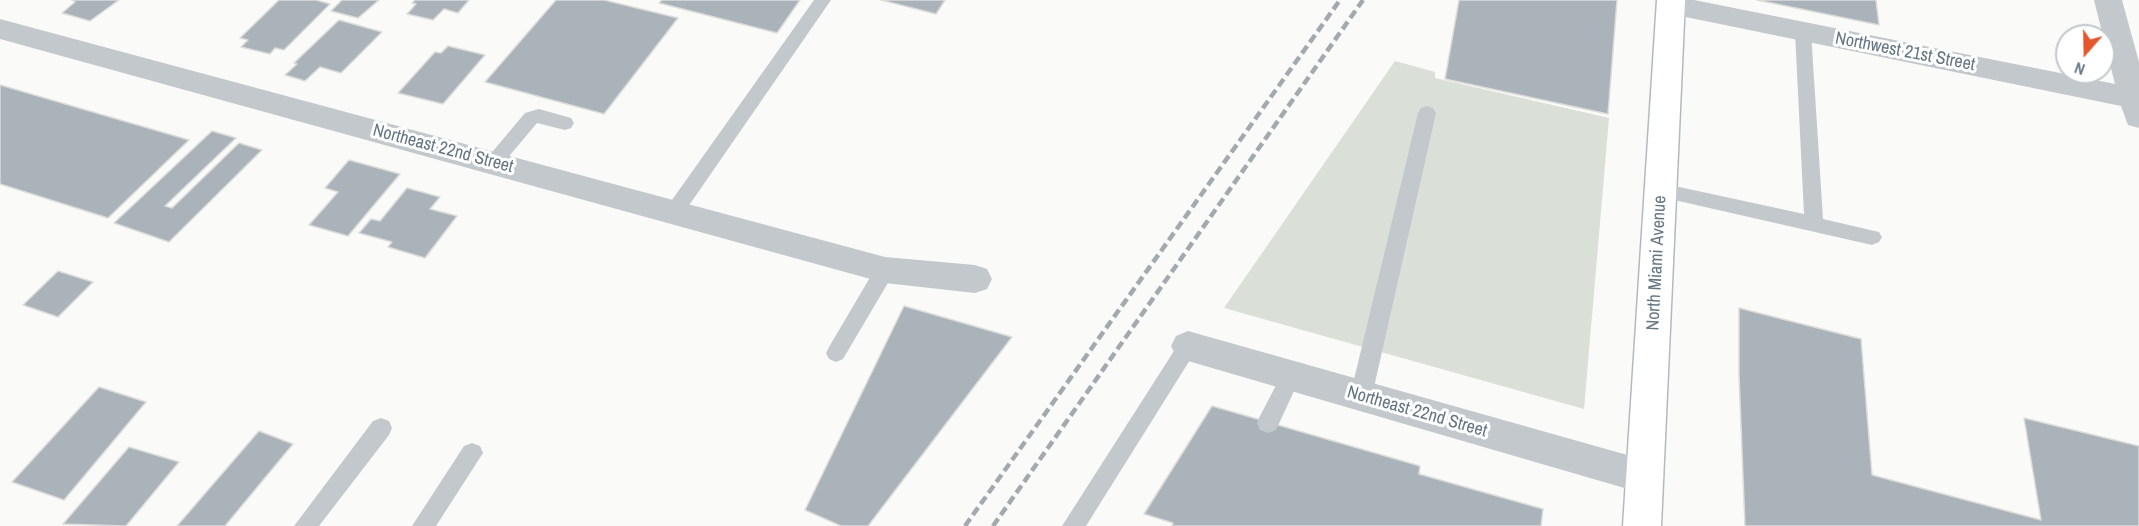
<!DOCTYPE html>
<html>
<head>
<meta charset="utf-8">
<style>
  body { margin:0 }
  #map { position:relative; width:2139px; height:526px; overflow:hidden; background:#fafaf8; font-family:"Archivo Narrow",sans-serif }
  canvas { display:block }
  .north { position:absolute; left:2055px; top:24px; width:60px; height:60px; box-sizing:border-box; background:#fff; border:2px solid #c1c8cd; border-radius:50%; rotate:200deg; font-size:16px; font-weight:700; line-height:24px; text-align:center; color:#657683 }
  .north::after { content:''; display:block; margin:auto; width:21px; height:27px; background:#e4572e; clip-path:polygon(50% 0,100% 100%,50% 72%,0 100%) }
</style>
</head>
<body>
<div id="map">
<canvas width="2139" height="526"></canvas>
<div class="north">N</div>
</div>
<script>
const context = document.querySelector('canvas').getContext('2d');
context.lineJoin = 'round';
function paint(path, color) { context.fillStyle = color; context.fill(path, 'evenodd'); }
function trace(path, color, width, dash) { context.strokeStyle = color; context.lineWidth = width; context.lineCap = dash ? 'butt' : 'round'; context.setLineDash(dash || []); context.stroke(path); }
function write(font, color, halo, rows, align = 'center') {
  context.font = font + ' "Archivo Narrow",sans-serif'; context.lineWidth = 6; context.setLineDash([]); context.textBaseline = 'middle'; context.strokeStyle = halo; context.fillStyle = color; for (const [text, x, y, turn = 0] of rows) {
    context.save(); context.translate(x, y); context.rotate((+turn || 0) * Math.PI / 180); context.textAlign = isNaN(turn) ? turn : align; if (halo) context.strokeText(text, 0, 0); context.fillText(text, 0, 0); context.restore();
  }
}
paint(new Path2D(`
  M1395,61L1435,72V78L1609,118L1584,409L1224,308Z`), '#dadfd7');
const building = new Path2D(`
  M72,0H119L90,21L62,13L75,2Z
  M279,0H316L330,4L284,50L275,48L270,54L241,47L248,40L240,38Z
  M342,0H379L358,18L331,11Z
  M415,0H469L458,13L444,9L433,20L407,14L416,4L412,3Z
  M556,0H604L678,18L604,114L485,82Z
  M662,0H800L777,33L659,3Z
  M881,0H945L936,14Z
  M1459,0H1617L1608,114L1445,79Z
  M1757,0H1876L1879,25Z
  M339,20L382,32L341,73L320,67L305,81L285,75L297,64L294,63Z
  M448,46L485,55L443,104L398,93L435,52L441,53Z
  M0,85L189,140L108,218L0,184Z
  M212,131L236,138L165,206L172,208L239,143L262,150L169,242L114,223Z
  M349,160L400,174L348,236L309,225L338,192L325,188Z
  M407,188L440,197L430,209L457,216L425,258L388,247L392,242L359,233L371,219L380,221Z
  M58,271L93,282L58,317L23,305Z
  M904,306L1012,337L868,526H841L805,510Z
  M1739,308L1861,339L1872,475L2041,520L2024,418L2139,446V526H1745L1739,375Z
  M99,387L146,402L64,500L12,482Z
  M1212,406L1420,466L1419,474L1543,509L1541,526H1172L1173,523L1144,514Z
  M259,431L293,444L225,526H177Z
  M129,447L179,462L126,526L63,524Z`);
paint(building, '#aab3b9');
trace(building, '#dcdcda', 1.5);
const secondary = new Path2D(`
  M1657,0H1685L1661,526H1623Z`);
trace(secondary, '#b3babf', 3);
paint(new Path2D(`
  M814,0H831L681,217L674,219L667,217L665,212L667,207Z
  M1803,26L1811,32L1823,219L1879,232L1882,237L1879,242L1872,245L1661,197L1654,195L1652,190L1654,185L1661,183L1804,214L1795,32Z
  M1427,106L1433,108L1436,113L1372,396L1368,403L1361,405L1354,403L1350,396L1418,113L1421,108Z
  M539,109L571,118L574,123L571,128L565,130L537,123L500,167H488L485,162L488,157L525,113Z
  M885,262L892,264L895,270L892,276L843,359L836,362L829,359L826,353L829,347L878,264Z
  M1188,337L1195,340L1198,346L1195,352L1086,526H1062L1181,340Z
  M1291,367L1298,370L1301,376L1276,430L1268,433L1260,430L1257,423L1260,416L1284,370Z
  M381,418L389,421L392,428L389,435L319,526H294L373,421Z
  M472,443L480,446L483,453L436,526H412L464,446Z`), '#c3c8cc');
paint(new Path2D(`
  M1660,0H1694L2115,84L2094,0H2122L2139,62V128L2128,125L2121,106L1671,14L1661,12L1657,5Z
  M0,19L885,257L975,265L987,269L992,279L987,289L975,293L885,283L0,39Z
  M1188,331L1645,460L1658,465L1664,477L1658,489L1645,494L1188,361L1176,356L1171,346L1176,336Z`), '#c3c8cc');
paint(secondary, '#fff');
trace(new Path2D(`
  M965,526L1340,0
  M993,526L1363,0`), '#a2aab0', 4.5, [9, 4.5]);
write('18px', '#657683', '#fff', [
  ["Northwest 21st Street",1905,52,11],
  ["Northeast 22nd Street",443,149,15],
  ["North Miami Avenue",1657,263,-87],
  ["Northeast 22nd Street",1417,412,16]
]);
</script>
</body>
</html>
